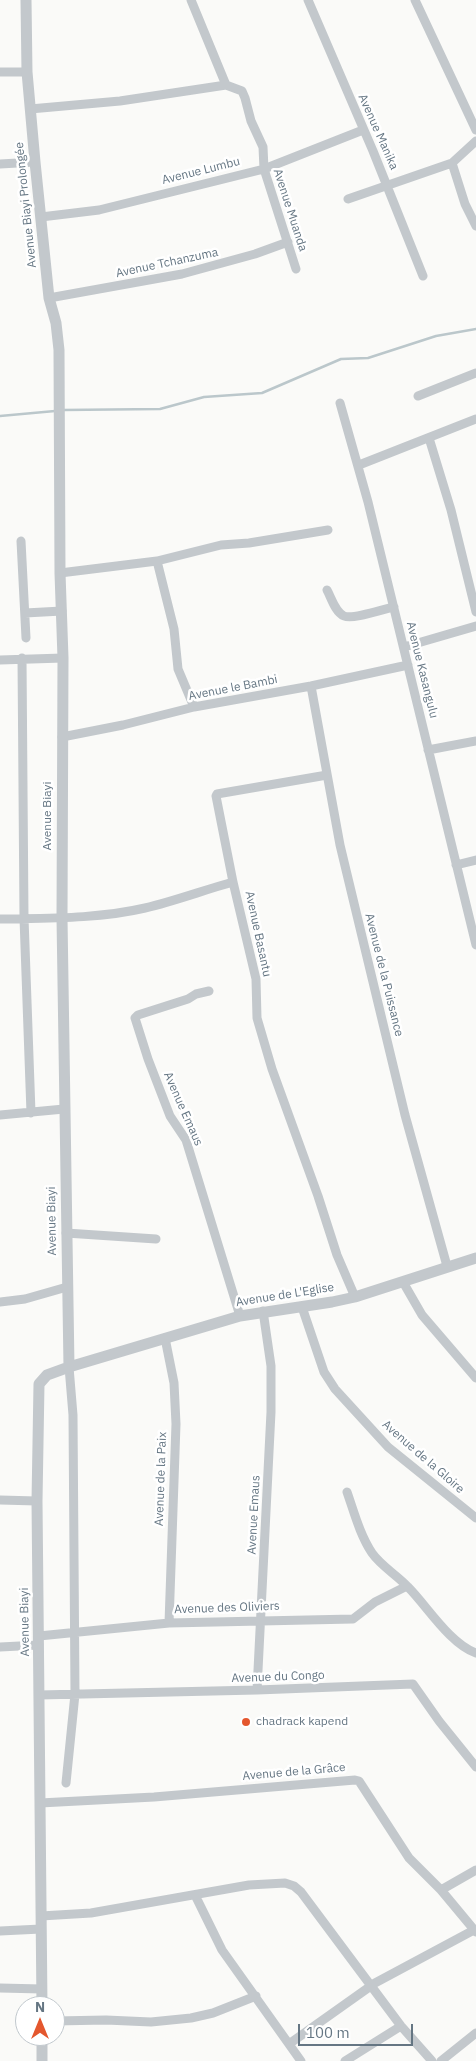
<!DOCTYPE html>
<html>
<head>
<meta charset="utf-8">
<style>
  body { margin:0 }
  #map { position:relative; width:476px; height:2061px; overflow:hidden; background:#fafaf8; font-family:"IBM Plex Sans",sans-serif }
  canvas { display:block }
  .north { position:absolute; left:15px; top:1996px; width:50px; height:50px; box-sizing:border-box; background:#fff; border:1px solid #c1c8cd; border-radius:50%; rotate:0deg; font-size:14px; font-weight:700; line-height:20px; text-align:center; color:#657683 }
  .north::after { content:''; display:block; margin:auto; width:18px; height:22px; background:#e4572e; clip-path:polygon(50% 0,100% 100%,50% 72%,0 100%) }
  .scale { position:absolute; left:298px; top:2024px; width:115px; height:22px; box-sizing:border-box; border:2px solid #657683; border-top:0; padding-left:6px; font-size:15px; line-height:18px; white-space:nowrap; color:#657683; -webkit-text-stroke:4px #fff; paint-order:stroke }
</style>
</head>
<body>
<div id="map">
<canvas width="476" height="2061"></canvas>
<div class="north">N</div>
<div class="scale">100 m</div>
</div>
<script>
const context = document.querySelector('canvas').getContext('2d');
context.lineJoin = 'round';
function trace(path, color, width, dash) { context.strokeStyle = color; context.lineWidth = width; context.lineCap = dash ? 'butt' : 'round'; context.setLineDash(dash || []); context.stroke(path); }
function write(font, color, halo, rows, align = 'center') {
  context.font = font + ' "IBM Plex Sans",sans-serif'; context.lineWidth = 5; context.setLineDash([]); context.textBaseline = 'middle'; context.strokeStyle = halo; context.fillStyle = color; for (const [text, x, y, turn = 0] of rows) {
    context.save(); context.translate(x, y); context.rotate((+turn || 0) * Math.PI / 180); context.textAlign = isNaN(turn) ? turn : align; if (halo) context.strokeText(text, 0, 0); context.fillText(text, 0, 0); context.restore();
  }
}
trace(new Path2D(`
  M63,410L160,409L204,397L262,393L341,359L368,358L436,336L476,329
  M0,416L55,411`), '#bbc7cb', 2.5);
trace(new Path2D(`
  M191,0L226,85
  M308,0L373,151L423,276
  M415,0L476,130
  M0,72H27
  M30,109L120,101L226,85L242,91L245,98L251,121L263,147L264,169L296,269
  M452,163L465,204L476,226
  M0,164L35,162
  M348,199L452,163L476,141
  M41,217L99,210L264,169L363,130
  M49,298L182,274L255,254L288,242
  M418,396L476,373
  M340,403L368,502L476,945
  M429,438L451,510L476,612
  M359,465L476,419
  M21,541L26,638
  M157,561L174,629L178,669L194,707
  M60,573L157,561L221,545L249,543L328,530
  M327,590C331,597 335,612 344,616C353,620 383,609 394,607
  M25,613L62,611
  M404,647L476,626
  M22,658L24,918L31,1113
  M0,660L63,658
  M311,686L340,845L405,1115L447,1266
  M62,737L123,725L194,707L311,686L408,665
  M428,750L476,741
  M327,775L217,794L216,796L233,882L256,979L257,1018L272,1069L318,1196L337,1255L355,1297
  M456,865L476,860
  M0,919C48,918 98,919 145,908C175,901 204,890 233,882
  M209,991L196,994L188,999L138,1015L135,1018L148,1059L170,1116L186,1140L240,1316
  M0,1115L64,1109
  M66,1233L156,1239
  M403,1282L422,1315L476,1378
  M0,1302L25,1299L67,1287
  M302,1307L324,1372L335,1389L388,1447L476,1518
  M165,1338L174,1383L176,1424L169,1623
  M347,1492C354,1512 360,1535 372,1553C381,1566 397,1575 408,1587C427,1606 450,1644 476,1653
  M0,1500L37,1501
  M39,1636L169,1623L353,1619L375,1602L407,1586
  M0,1647L39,1645
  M257,1690L271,1412V1366L263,1311
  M39,1695L257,1690L413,1684L439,1721L476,1767
  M66,1783L75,1694L73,1415L69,1367
  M40,1803L154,1797L355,1780L359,1781L409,1858L441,1890L476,1932
  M441,1890L476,1870
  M195,1895L222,1950L301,2061
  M41,1916L91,1913L249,1885L285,1883L294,1886L301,1892L401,2026L432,2061
  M0,1931L41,1929
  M0,1988L42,1989
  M55,2021L106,2020L151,2022L191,2018L213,2013L256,1996
  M289,2044L375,1983L474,1930
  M345,2061L401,2026
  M441,2061L476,2033`), '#c3c8cc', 9);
trace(new Path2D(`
  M26,0L27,72L35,162L49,298L56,323L59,350L60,573L63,658L62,918L69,1367
  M42,2006L37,1501L39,1384L47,1375L69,1367L240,1316L332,1302L355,1297L476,1258
  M42,2036V2061`), '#c3c8cc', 11);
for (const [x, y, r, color] of [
  [246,1722,5,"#e4572e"]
]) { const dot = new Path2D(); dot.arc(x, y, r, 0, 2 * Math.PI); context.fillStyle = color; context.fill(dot); trace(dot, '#fff', 2); }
write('12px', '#657683', '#fff', [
  ["Avenue Manika",378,132,66],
  ["Avenue Lumbu",201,171,-14],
  ["Avenue Biayi Prolongée",26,205,-96],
  ["Avenue Muanda",290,210,72],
  ["Avenue Tchanzuma",167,263,-12],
  ["Avenue Kasangulu",422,670,76],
  ["Avenue le Bambi",233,688,-11],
  ["Avenue Biayi",48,816,-90],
  ["Avenue Basantu",258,934,78],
  ["Avenue de la Puissance",384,975,76],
  ["Avenue Emaus",183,1109,66],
  ["Avenue Biayi",52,1221,-91],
  ["Avenue de L'Eglise",285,1295,-9],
  ["Avenue de la Gloire",423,1457,41],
  ["Avenue de la Paix",161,1479,-88],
  ["Avenue Emaus",254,1515,-87],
  ["Avenue des Oliviers",227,1608,-2],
  ["Avenue Biayi",25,1622,-91],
  ["Avenue du Congo",278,1677,-2],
  ["Avenue de la Grâce",294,1772,-5]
]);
write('12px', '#657683', '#fff', [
  ["chadrack kapend",256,1722]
], 'left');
</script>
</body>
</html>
